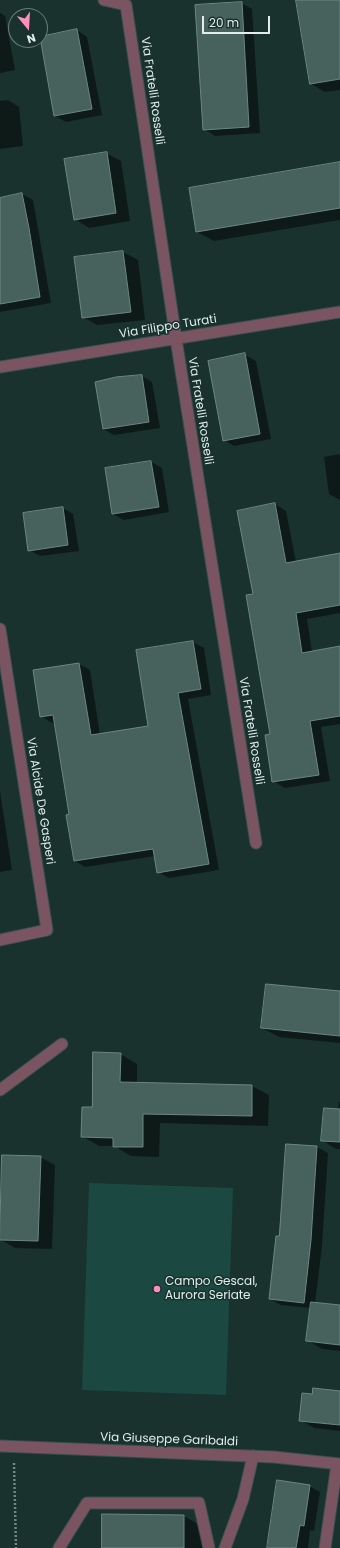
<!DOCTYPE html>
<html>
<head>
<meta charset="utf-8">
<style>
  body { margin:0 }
  #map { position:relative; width:340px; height:1548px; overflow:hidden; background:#19322e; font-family:Poppins,sans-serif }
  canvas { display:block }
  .north { position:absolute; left:8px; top:8px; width:40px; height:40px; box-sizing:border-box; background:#19322e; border:1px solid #687d7a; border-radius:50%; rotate:162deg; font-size:11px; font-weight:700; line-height:16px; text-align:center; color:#dfeeeb }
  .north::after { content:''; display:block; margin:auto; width:14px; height:18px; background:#fe8ebb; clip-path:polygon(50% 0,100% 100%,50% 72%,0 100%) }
  .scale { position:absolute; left:202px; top:16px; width:68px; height:18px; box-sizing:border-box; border:2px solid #dfeeeb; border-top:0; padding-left:5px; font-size:12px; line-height:14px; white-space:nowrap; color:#dfeeeb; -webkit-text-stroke:3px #19322e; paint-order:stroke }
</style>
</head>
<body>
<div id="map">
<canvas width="340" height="1548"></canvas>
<div class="north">N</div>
<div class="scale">20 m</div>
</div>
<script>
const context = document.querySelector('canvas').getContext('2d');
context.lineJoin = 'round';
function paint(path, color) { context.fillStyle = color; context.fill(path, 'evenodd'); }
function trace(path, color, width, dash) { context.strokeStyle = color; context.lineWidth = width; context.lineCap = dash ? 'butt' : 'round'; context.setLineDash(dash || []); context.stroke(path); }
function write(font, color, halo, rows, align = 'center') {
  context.font = font + ' Poppins,sans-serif'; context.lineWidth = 3; context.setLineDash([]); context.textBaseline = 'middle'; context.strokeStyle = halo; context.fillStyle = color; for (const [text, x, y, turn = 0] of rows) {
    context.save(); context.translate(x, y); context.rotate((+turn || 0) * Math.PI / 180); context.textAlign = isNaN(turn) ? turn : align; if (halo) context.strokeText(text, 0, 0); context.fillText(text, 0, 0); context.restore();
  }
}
paint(new Path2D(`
  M89,1183L233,1188L226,1395L82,1390Z`), '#1b4942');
paint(new Path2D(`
  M297,0H340V90L325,92L311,84Z
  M241,3L252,9L260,133L215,136L204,129Z
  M0,13L5,16L15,70L0,73Z
  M77,30L87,37L102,115L66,122L55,116L40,38Z
  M8,100L19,107L23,146L0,149V101Z
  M106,153L121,161L130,221L89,228L75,219Z
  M340,163V220L214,241L197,232Z
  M22,194L33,200L51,303L0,312V199Z
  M123,252L138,260L145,320L97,325L83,317Z
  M245,355L256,361L271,439L234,446L224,440Z
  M142,376L152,382L160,428L114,435L103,429Z
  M340,454V500L329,494L324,457Z
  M151,462L162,468L169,512L124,520L113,514L106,469Z
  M275,504L286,511L296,562L340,554V613L307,619L312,652L340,647V724L321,727L330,781L285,788L273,781L271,735L254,595Z
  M63,508L73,514L79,551L40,556L29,550Z
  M193,642L204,648L211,695L188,699L219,870L169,878L158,872L155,856L85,867L75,861L70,815L55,722L52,723L41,716L34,671L79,664L90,670L100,735L149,727Z
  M0,791L12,870L0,872Z
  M340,992V1043L279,1037L262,1028Z
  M120,1054L137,1064V1083L252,1086L269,1095L268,1126L160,1123L159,1157L131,1156L114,1146H99L82,1136L93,1108Z
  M339,1102H340V1149H336L322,1140L338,1110Z
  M317,1147L328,1153L322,1246L315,1303L340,1306V1351L322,1349L307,1340L311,1308L281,1305L270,1299L280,1237Z
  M40,1157L55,1165L52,1249L15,1248L1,1240Z
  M340,1392V1431L314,1428L300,1420L313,1395Z
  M309,1486L320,1492L314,1531L310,1530L308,1548H266L267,1541H269Z
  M103,1515L184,1516L203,1527V1548H103Z`), '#0007');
const building = new Path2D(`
  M296,0H340V79L310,84Z
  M242,2L249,127L203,130L195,5Z
  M77,29L92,109L54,116L40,37Z
  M107,152L116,213L74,220L64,159Z
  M340,162V208L196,232L189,188Z
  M22,193L29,228L40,297L0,304V198Z
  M123,251L131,312L82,318L74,257Z
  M245,353L260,434L223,441L208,361Z
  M142,375L149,422L103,429L95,382L116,377Z
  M151,461L159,507L112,514L105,468Z
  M275,503L286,563L340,553V605L296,613L302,653L340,646V716L310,721L319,775L272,782L265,735L270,734L246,595L253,594L237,511Z
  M63,507L68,545L28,551L23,513Z
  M193,641L201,689L178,693L209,864L157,873L153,849L74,861L66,815L69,814L53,715L40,717L33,670L79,663L91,735L148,726L136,650Z
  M266,984L340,991V1036L261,1028Z
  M93,1052L121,1053L120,1082L252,1085V1116L143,1114V1147H113V1138L81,1137L82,1107H92Z
  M324,1108L340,1109V1142L321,1141Z
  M286,1144L317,1146L311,1240L304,1303L269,1299L276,1236H279Z
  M2,1155L41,1156L38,1241L0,1240Z
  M311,1302L340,1305V1345L306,1341Z
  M313,1388L340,1391V1425L299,1421L302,1393L312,1394Z
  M277,1480L310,1485L304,1526L300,1525L296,1548H267Z
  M102,1514L184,1515V1548H102Z`);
paint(building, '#47625d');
trace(building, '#6b8782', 1);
const service = new Path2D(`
  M59,1548L87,1503H199L209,1548
  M225,1548L243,1499L253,1456`);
const minor = new Path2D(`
  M104,0L126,5L176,339L256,843
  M0,367L340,312
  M0,629L47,930L0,940
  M0,1090L62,1044
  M0,1446L274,1457L340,1464
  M325,1548L337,1464`);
trace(service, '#39504c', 13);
trace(minor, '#39504c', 13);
trace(new Path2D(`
  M14,1463L16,1548`), '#728783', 2.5, [2, 2]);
trace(service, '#7b5462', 11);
trace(minor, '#7b5462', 11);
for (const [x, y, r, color] of [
  [157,1289,4,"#fe8ebb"]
]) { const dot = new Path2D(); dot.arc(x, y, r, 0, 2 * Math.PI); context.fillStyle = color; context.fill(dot); trace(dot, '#19322e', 1.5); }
write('12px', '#dfeeeb', '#19322e', [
  ["Via Fratelli Rosselli",152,91,82],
  ["Via Filippo Turati",168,327,-9],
  ["Via Fratelli Rosselli",200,411,81],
  ["Via Fratelli Rosselli",251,731,81],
  ["Via Alcide De Gasperi",40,801,81],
  ["Via Giuseppe Garibaldi",169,1440,2]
]);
write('12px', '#dfeeeb', '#19322e', [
  ["Campo Gescal,",165,1282],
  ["Aurora Seriate",165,1296]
], 'left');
</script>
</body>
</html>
